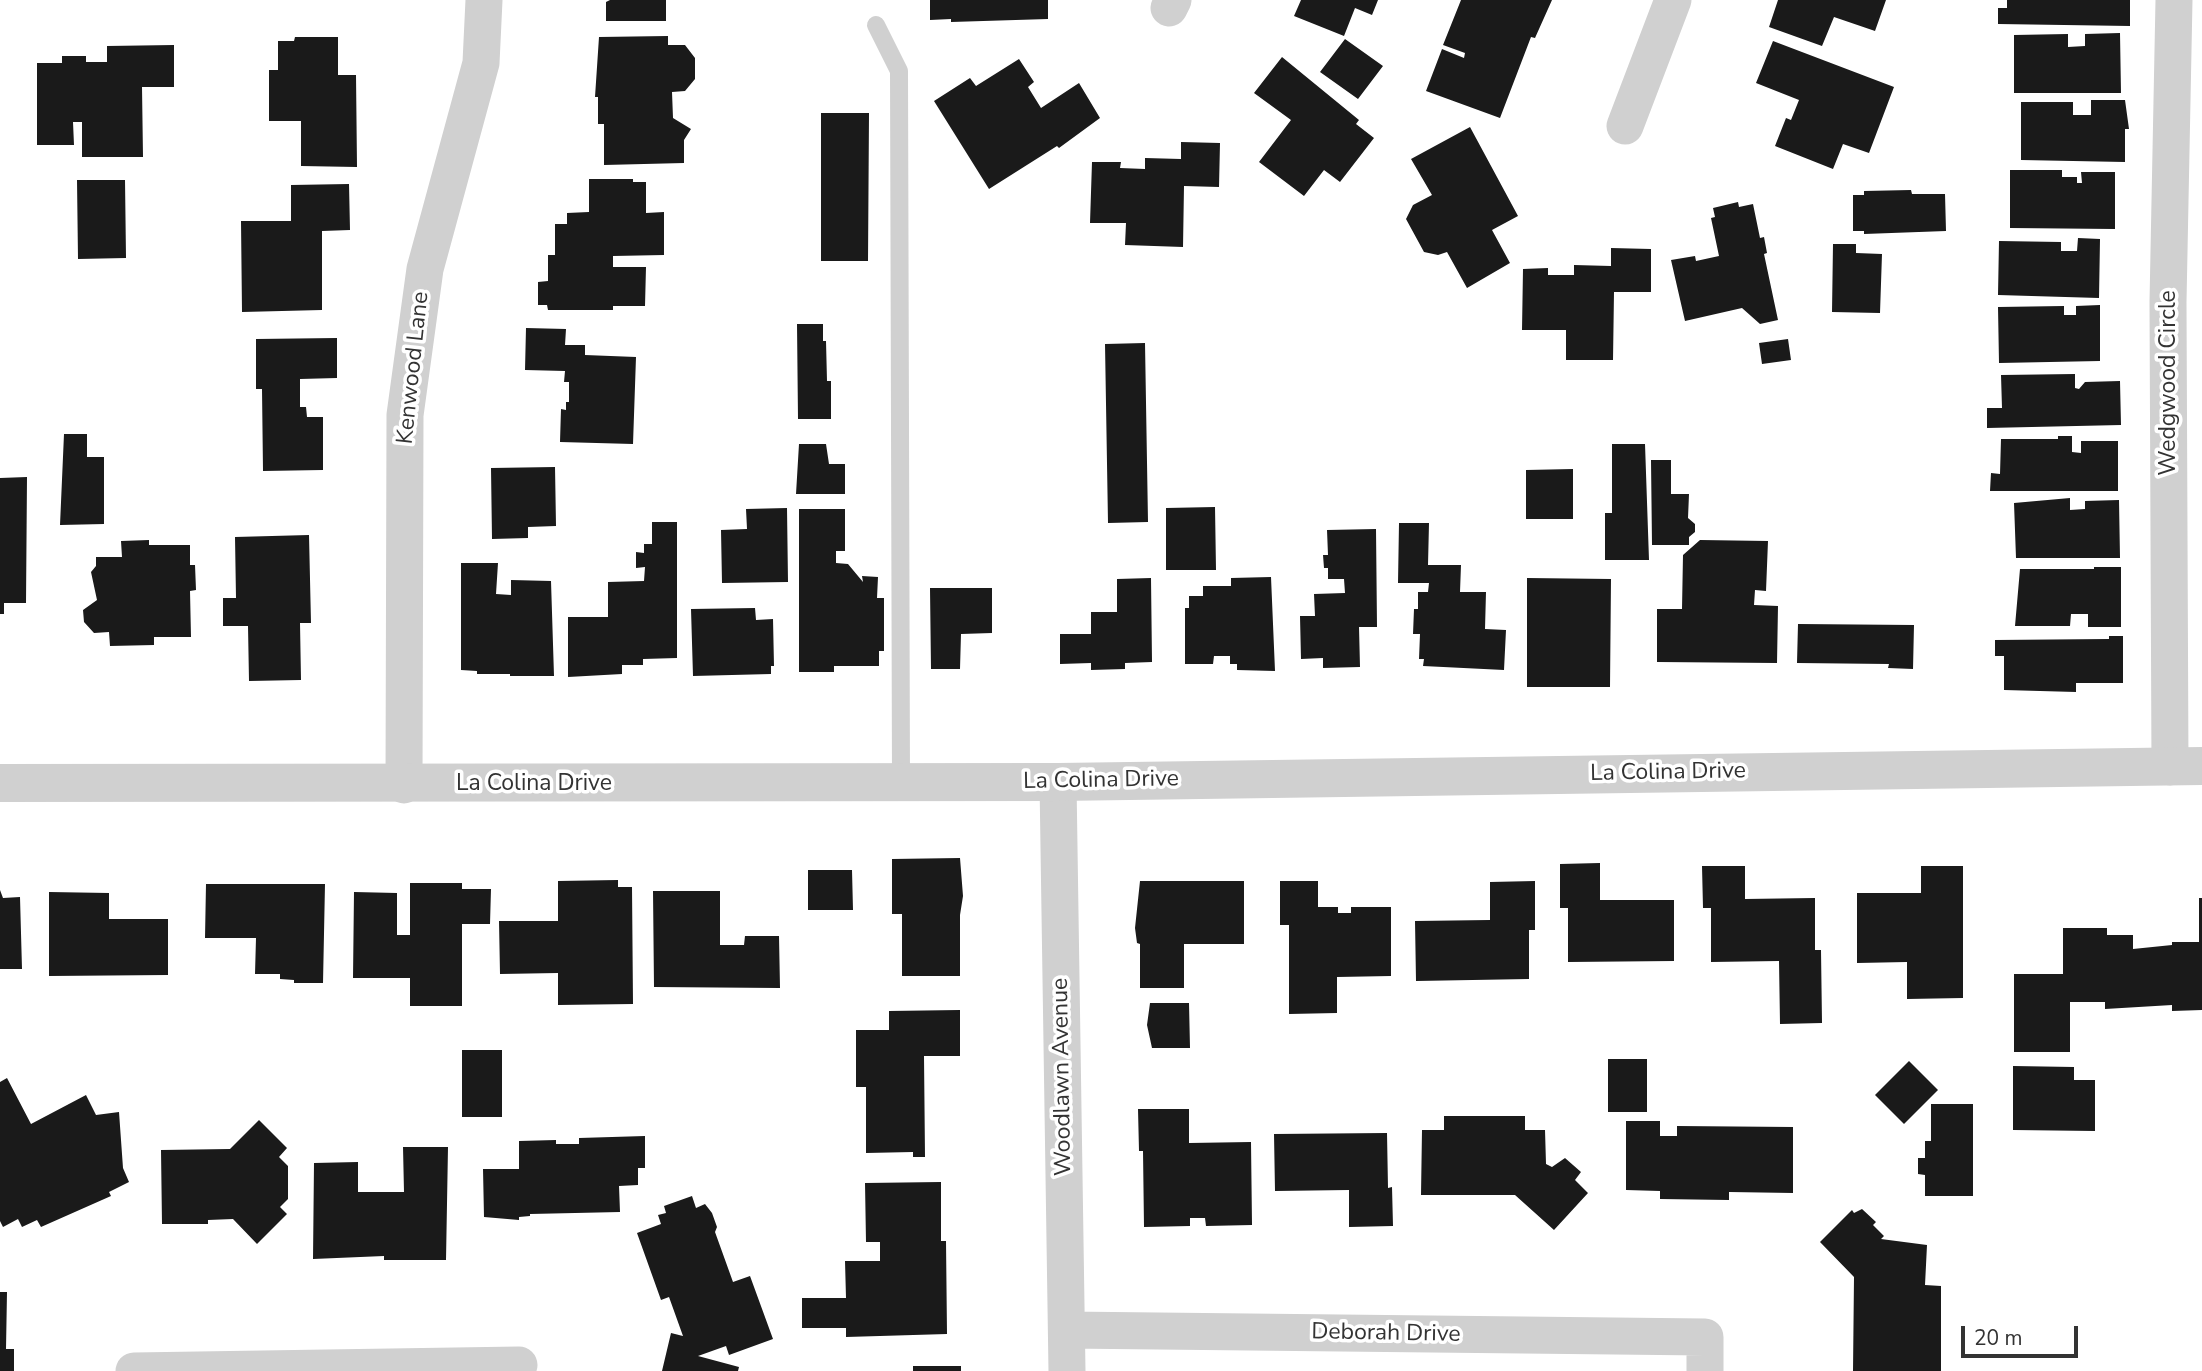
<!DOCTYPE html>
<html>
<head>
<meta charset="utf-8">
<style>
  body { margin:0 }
  #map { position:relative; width:2202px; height:1371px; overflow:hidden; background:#fff; font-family:"Nunito Sans",sans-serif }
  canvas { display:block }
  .scale { position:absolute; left:1961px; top:1326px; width:117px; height:32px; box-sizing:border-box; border:4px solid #333; border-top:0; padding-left:9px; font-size:21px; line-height:24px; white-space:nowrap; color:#333; -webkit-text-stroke:5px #fff; paint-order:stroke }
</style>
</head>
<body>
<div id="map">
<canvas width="2202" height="1371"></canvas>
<div class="scale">20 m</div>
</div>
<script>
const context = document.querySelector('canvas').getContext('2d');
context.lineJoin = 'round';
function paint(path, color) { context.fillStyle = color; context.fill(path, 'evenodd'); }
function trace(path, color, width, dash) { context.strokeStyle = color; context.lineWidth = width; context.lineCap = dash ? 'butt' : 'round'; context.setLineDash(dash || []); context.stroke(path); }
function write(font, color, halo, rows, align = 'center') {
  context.font = font + ' "Nunito Sans",sans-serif'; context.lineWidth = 7; context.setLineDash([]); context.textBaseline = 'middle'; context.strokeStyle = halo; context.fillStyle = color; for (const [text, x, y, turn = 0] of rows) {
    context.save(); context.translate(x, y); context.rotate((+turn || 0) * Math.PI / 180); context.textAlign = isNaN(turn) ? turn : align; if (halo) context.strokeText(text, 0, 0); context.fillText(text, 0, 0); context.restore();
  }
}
paint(new Path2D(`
  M610,0H666V21H606V2Z
  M930,0H1048V19L951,22V19L930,20Z
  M1301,0H1378L1372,15L1355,8L1344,36L1294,16Z
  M1461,0H1552L1535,38L1531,37L1500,118L1426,91L1442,49L1464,58L1465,53L1443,45Z
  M1778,0H1886L1875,31L1834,17L1822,46L1769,27Z
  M2007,0H2130V26L1998,24V8H2007Z
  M2120,33L2121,93H2014V35L2068,34V47L2085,46V34Z
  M668,36V45H685L695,58V79L685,91L672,92L673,118L691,129L684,140V163L604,165V124H598V97H595L599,37Z
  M295,37H338V75H356L357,167L301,166V121H269V70H278V41H294Z
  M1345,39L1383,66L1358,99L1320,72Z
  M1773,41L1894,87L1869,153L1843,144L1833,169L1775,146L1786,118L1791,120L1799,100L1756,83Z
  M174,45V87H142L143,157H82V122H73L74,145H37V63H62V56H86V62H107V46Z
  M1282,57L1359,120L1356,124L1374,138L1340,182L1324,170L1304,196L1259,162L1291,120L1254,93Z
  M1019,59L1034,82L1028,87L1041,108L1079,83L1100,118L1059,148L1057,146L989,189L934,101L970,78L976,86Z
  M2091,100H2125L2129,129H2125V162L2021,160V102H2073V115H2091Z
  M821,113H869L868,261H821Z
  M1470,127L1518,216L1492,230L1510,263L1467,288L1447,252L1438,255L1424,252L1406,219L1413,205L1432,195L1411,159Z
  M1181,142L1220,143L1219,187L1184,186L1183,247L1125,245L1126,223H1090L1092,162H1121L1120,168L1145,169V158L1181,159Z
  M2010,170H2062V177H2077V183H2082L2081,172H2115V229L2010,228Z
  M589,179H633V182H646V213L664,212V255L613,256V267H646L645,306H613V310H548L547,305H538V282L548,281V255H555V224H567V213L589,212Z
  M77,180H125L126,258L78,259Z
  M349,184L350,230L322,231V310L242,312L241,221H291V185Z
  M1911,190L1912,194H1945L1946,231L1864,234V231H1853V195H1864V191Z
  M1738,202L1739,207L1753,204L1760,238L1764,237L1767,253L1764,254L1778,320L1760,324L1742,308L1685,321L1671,260L1695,256L1696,261L1719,256L1711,218L1715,217L1713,208Z
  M2078,238L2100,239L2099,298L1998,295L1999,241L2061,242V251H2077Z
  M1833,244H1856V253L1882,254L1880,313L1832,312Z
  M1611,248L1651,249V292H1614L1613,360H1566V330H1522L1523,269L1548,268V275H1574V265L1611,266Z
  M2100,305V361L1999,363L1998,307L2064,306V315H2076V306Z
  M797,324H823V341H826L827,381H831V419H798Z
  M526,328L566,329L565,345H585V355L636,357L633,444L560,442L561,409L566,410V402H569V382H564L565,371L525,370Z
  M337,338V378L300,379V407H306L307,417H323V470L263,471L262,389H256V339Z
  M1788,339L1791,360L1762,364L1759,343Z
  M1145,343L1148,522L1108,523L1105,344Z
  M2075,374V388L2079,389L2085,382L2120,381L2121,425L1987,428V408H2002L2001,375Z
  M64,434H87V457H104V524L60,525Z
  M2058,436H2072V452L2081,453V441H2118V491H1990L1991,473L2000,474L2001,439H2058Z
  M799,444H826L829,464H845V494H796Z
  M1612,444H1645L1649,560H1605V513H1612Z
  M1651,460H1671V494H1689L1688,518L1695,524V532L1689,537V545H1652Z
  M555,467L556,526L528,527V538L492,539L491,468Z
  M1573,469V519H1526V470Z
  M27,477L26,603H4V614H0V478Z
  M2070,498V510L2085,509V501L2119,500L2120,558H2016L2014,503Z
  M1215,507L1216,570H1166V508Z
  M787,508L788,582L722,583L721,530L747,529L746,509Z
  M799,509H845V551H836V563L848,564L863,582L862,576L878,577L877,598H884V651H879V666H834V672H799Z
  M652,522H677V658L643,659V665H622V674L568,677V617H608V582L644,581L645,567L636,568V552L644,553V544H652Z
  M1399,523H1429L1428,565H1461L1460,592H1486L1485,629L1506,630L1504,670L1423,666L1424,659H1419L1420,634H1413L1414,609H1418V592H1428L1429,583H1398Z
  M1376,529L1377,627H1359L1360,667L1323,668V658L1301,659L1300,616H1315L1314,594L1345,593L1344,579H1328V568H1324L1323,555H1328L1327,530Z
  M309,535L311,623H300L301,680L249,681L248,626H223V598H236L235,537Z
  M149,540V545H190V565H195L196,590L190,591L191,637H154V645L110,646L109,632L94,633L84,622L83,610L97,600L91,572L96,566V557H122L121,541Z
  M1700,540L1768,541L1766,591L1755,590L1754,605L1778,606L1777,663L1657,662V609H1682L1683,555Z
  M461,563H498L496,594L511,595V580L551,581L554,676H510V674H477V671L461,670Z
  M2094,567H2121V627H2088V614H2071L2070,626H2015L2020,569H2094Z
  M1271,577L1275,671L1237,670V664H1230V656H1214L1213,664H1185V608H1189V596H1203V586H1231V578Z
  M1151,578L1152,662L1125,663V669L1091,670V663L1060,664V634H1091V612H1117V579Z
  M1527,578L1611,579L1610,687H1527Z
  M930,588H992V633L961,634L960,669H931Z
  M755,608L756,620L773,619L774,666H771V674L693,676L691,609Z
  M1798,624L1914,625L1913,669L1888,668L1889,664L1797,663Z
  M2109,636H2123V683H2076V692L2004,690V656H1995V640L2109,639Z
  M960,858L963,896L960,915V976H902V914H892V859Z
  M1600,863V900H1674V961L1568,962V908H1560V864Z
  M1702,866H1745V899L1815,898V950H1821L1822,1023L1780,1024L1779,961L1711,962V908H1703Z
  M1921,866H1963V998L1907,999V962L1857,963V893H1921Z
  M808,870H852L853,910H808Z
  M618,880V887H632L633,1004L558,1005V973L500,974L499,921H558V881Z
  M1140,881H1244V944H1184V988H1140V944L1137,943L1135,928Z
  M1280,881H1318V907H1338V913H1351V907H1391V976L1337,977V1013L1289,1014V925H1280Z
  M1535,881V930H1529V979L1416,981L1415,921L1490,920V882Z
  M410,883H462V889H491L490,924H462V1006H410V978H353L354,892L397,893V935H410Z
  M206,884H325L323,983H294V980L280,979V974H255L256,938H205Z
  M0,890L3,898L20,897L22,969H0Z
  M653,891H720V945H744L745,936H779L780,988L654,987Z
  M49,892L109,893V919H168V975L49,976Z
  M2199,898H2202V1010L2172,1011V1005L2105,1009V1002H2070V1052H2014V974H2063V928H2107V935H2133V949L2172,945V942H2199Z
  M1150,1003H1189L1190,1048H1152L1147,1025Z
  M960,1010V1056H924L925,1157H913V1152L866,1153V1087H856V1030H889V1011Z
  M462,1050H502V1117H462Z
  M1608,1059H1647V1112H1608Z
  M1909,1061L1938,1090L1904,1124L1875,1095Z
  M2013,1066L2074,1067V1080H2095V1131L2013,1130Z
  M7,1078L31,1124L86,1095L96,1115L119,1112L123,1168L129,1182L109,1192L111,1196L41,1227L37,1220L22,1227L18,1219L3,1227L0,1221V1082Z
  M1931,1104H1973V1196H1925V1175L1918,1174V1158H1925V1141H1931Z
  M1138,1109H1189V1143L1251,1142L1252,1225L1206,1226L1205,1218H1190V1226L1144,1227L1143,1151H1139Z
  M1444,1116H1525V1130H1545L1546,1164L1552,1167L1565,1158L1581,1172L1575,1180L1588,1193L1554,1230L1515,1195H1421L1422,1130H1444Z
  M259,1120L287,1148L279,1157L288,1166V1199L280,1207L287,1214L257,1244L233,1219L208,1220V1224H162L161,1150L230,1149Z
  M1626,1121H1660V1136H1677V1126L1793,1127V1193L1729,1192V1200L1660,1199V1191L1626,1190Z
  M1387,1133L1388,1188L1392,1187L1393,1226L1349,1227V1190L1275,1191L1274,1134Z
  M645,1136V1168H638V1185L619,1186L620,1212L530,1214V1216L519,1217V1220L484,1217L483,1169H519V1141L556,1140V1144H579V1138Z
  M403,1147H448L446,1260H384V1256L313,1259L314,1163L358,1162V1192H404Z
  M941,1182V1241H946L947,1334L846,1337V1328H802V1298H846L845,1261H880V1242H866L865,1183Z
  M692,1196L696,1208L705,1204L712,1213L717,1227L715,1232L733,1282L750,1276L773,1339L729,1355L726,1346L698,1356L739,1367L738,1371H662L671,1333L683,1336L669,1297L661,1300L637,1233L661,1224L658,1215L666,1213L664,1206Z
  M1862,1209L1876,1222L1873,1225L1884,1236L1881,1239L1927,1245L1925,1285L1941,1286V1371H1853L1854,1277L1820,1242L1852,1210L1854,1213Z
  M0,1292H7L6,1349H14V1371H0Z
  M913,1366H961V1371H913Z`), '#1a1a1a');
trace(new Path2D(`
  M876,25L899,71L901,783`), '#d0d0d0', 18);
trace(new Path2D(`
  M1169,8L1173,0
  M1625,126L1673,0
  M2170,767L2168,302L2174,0
  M1058,782L1067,1371
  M404,785L405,415L425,269L481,63L484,0
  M1067,1330L1705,1337V1371
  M134,1371L519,1365`), '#d0d0d0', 37);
trace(new Path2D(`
  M0,783L1058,782L2202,766`), '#d0d0d0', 38);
write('23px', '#333', '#fff', [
  ["Kenwood Lane",414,368,-84],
  ["Wedgwood Circle",2169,383,-90],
  ["La Colina Drive",1668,773,-1],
  ["La Colina Drive",1101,781,-1],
  ["La Colina Drive",534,784],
  ["Woodlawn Avenue",1063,1077,-91],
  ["Deborah Drive",1386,1334,1]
]);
</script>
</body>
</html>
